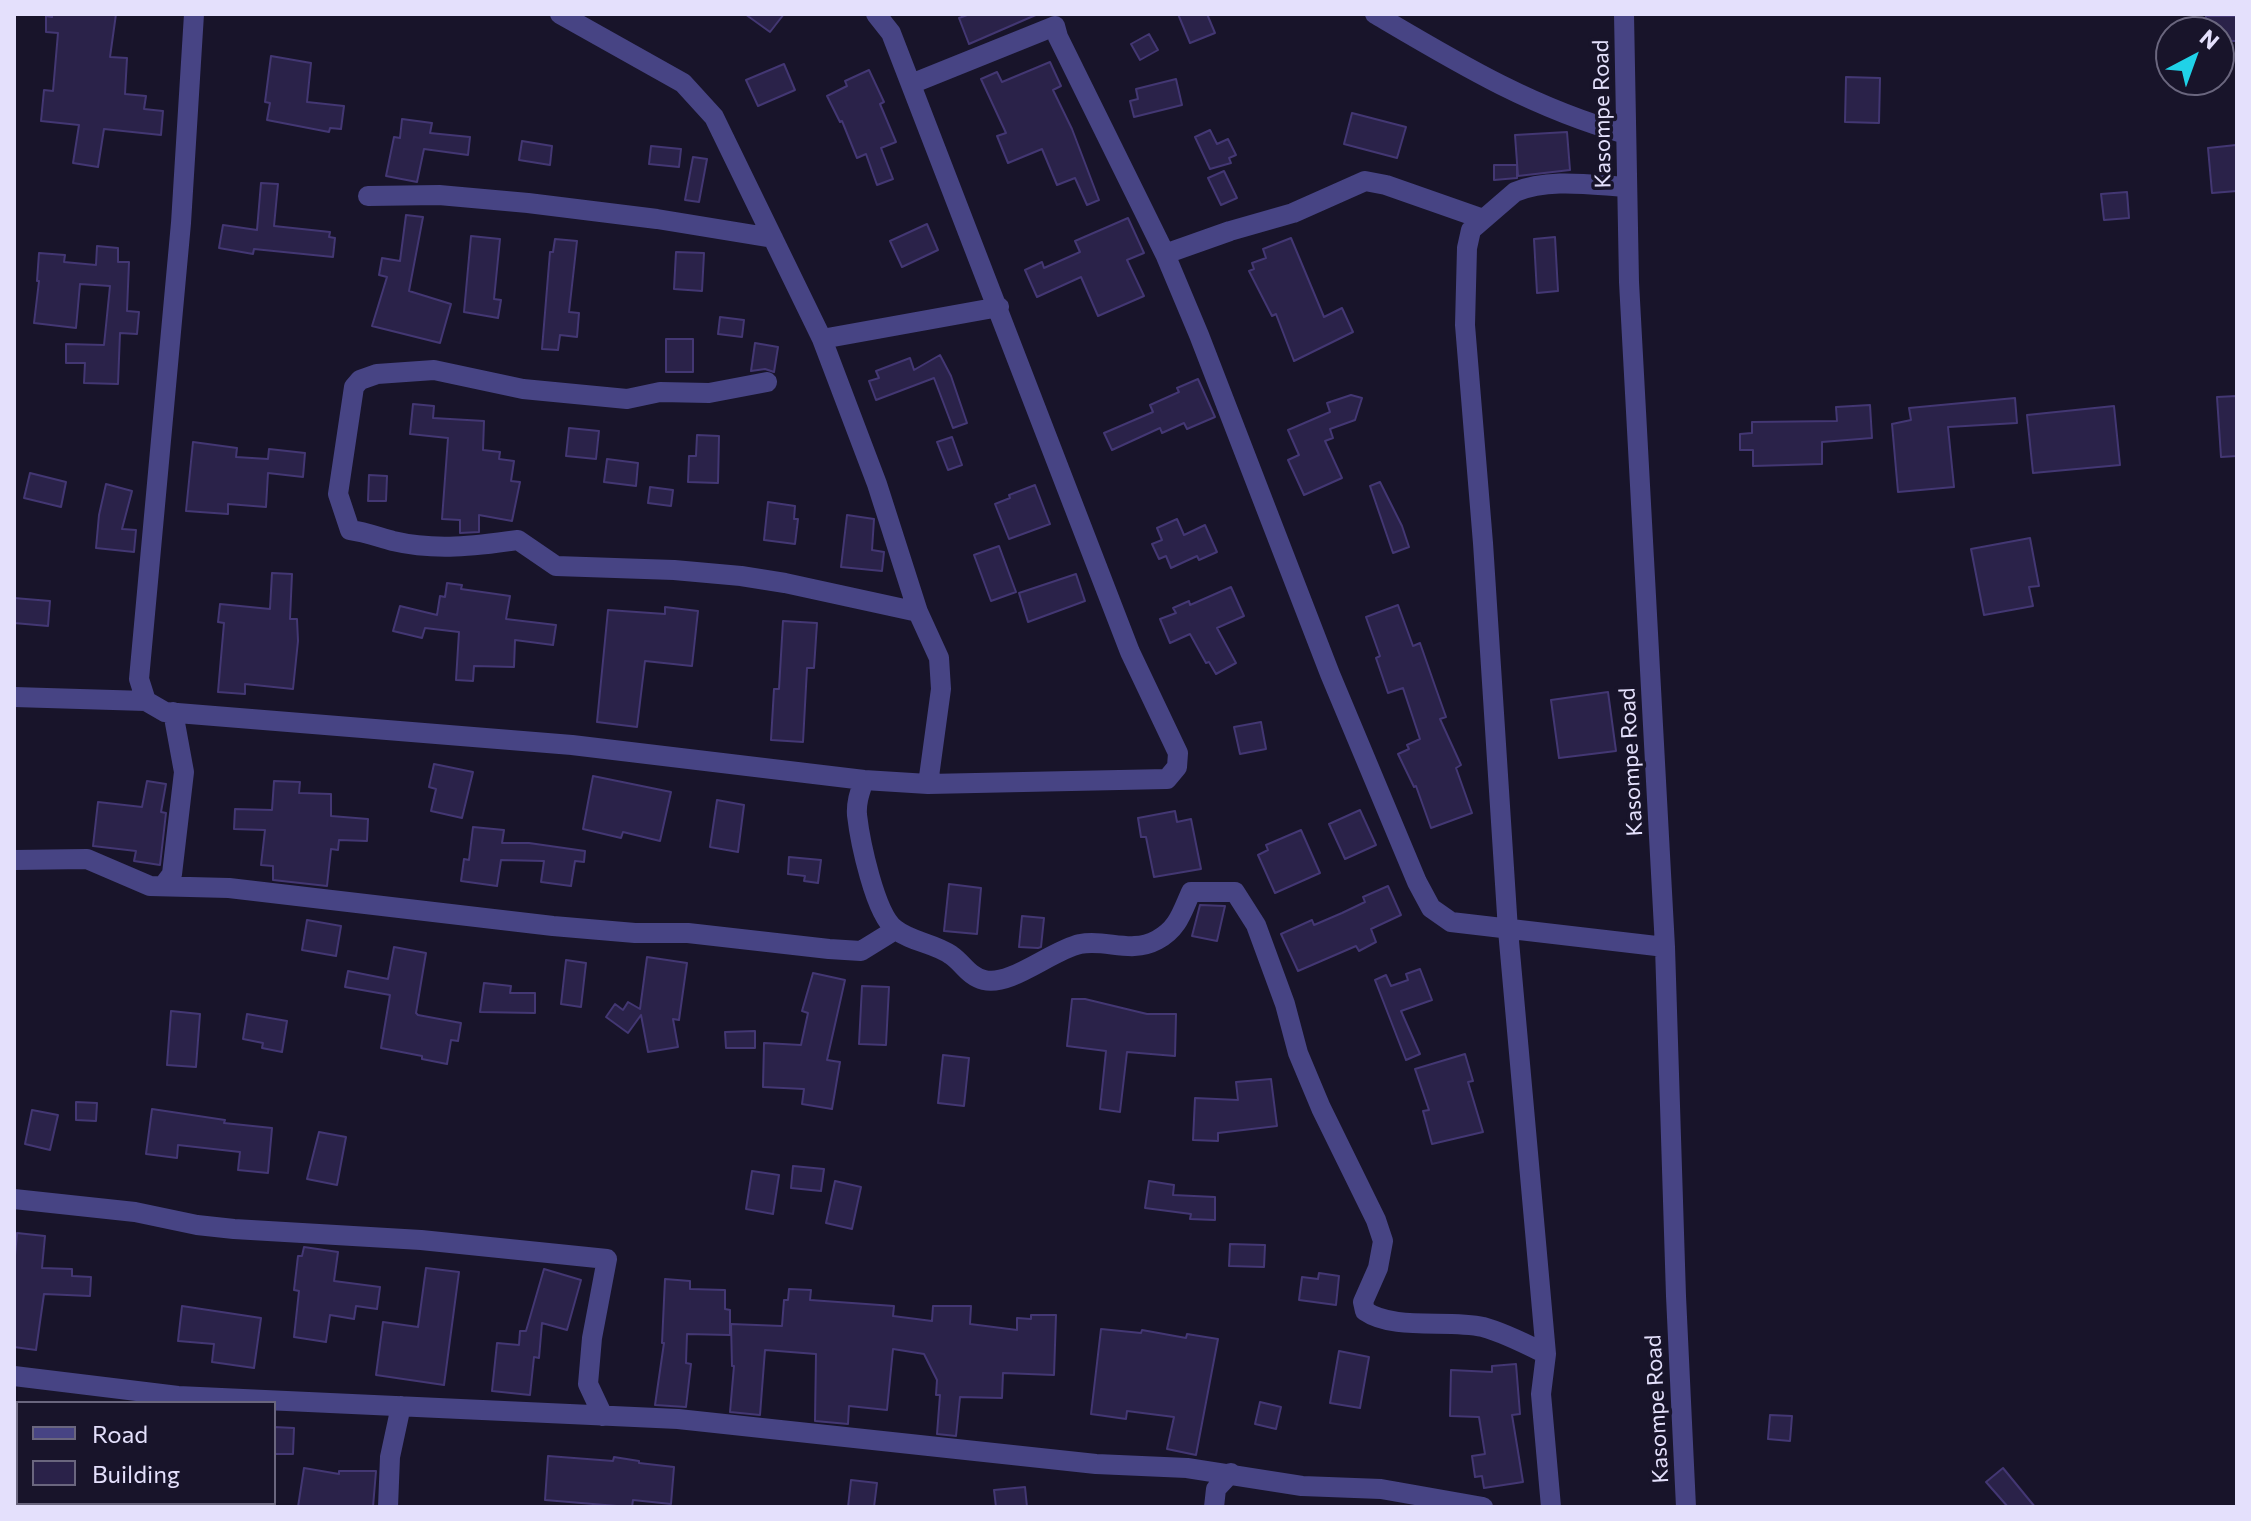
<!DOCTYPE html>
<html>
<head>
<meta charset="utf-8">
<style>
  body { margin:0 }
  #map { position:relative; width:2251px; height:1521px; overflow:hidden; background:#18142a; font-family:Commissioner,sans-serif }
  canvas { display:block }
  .frame { position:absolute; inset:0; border:16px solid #e4e0fc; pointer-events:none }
  .legend { position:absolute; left:16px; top:1401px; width:260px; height:104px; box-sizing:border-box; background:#18142a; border:2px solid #6a667e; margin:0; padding:10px 14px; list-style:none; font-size:24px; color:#e4e0fc }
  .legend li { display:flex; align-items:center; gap:16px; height:40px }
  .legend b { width:40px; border:2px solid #6a667e }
  .north { position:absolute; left:2155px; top:16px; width:80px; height:80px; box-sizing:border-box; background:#18142a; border:2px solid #6a667e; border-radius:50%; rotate:41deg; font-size:22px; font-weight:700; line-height:32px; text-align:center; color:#e4e0fc }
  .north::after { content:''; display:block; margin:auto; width:28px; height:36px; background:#20d2e8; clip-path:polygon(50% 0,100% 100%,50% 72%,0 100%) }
</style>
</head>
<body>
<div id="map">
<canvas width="2251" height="1521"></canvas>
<div class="frame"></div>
<ul class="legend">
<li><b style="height:10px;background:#474484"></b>Road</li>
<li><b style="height:22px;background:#2a2249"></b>Building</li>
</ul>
<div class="north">N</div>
</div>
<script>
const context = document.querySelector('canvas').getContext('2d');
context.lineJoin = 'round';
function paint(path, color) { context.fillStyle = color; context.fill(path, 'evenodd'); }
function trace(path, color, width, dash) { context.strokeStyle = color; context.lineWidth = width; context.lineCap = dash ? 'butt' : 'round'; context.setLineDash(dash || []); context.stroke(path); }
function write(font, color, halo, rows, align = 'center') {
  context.font = font + ' Commissioner,sans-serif'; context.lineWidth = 7; context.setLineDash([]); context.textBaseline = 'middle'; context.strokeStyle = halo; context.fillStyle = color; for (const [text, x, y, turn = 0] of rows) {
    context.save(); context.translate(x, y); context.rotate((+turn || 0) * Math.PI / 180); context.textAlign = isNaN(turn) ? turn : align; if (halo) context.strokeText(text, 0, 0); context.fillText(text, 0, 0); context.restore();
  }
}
const building = new Path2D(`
  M52,14H116L110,57L127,58L125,94L146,96L144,109L163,111L161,135L104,129L98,167L73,163L79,125L41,121L44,90L53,91L58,33L46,32V16L52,17Z
  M745,14H784L770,32Z
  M970,14H1038L969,44L959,18Z
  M1178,14H1207L1215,33L1190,43Z
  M2206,16H2237V41H2219V32H2205Z
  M1149,34L1158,50L1140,60L1131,44Z
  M271,56L311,63L307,102L344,106L341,129L330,128L329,132L267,120L270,103L265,102Z
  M1050,62L1061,86L1053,90L1072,129L1099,200L1087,205L1075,178L1057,185L1042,149L1008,163L997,136L1006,133L981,79L997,72L1002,82Z
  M784,64L795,90L758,106L746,80Z
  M869,70L884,102L880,104L896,142L881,148L893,179L877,185L866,154L857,158L842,121L840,122L827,96L847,86L845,81Z
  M1846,77L1880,78L1879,123L1845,122Z
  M1176,79L1182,105L1134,117L1130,101L1138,99L1136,89Z
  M1352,113L1406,127L1397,158L1344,144Z
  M402,119L432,123L430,133L470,137L468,155L424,149L417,182L386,176L394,137L400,138Z
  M1210,130L1217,144L1228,139L1236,155L1229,158L1231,163L1210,169L1195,137Z
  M1567,132L1570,170L1518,176L1515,135Z
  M522,141L552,146L550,165L519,160Z
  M2236,145L2237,191L2212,193L2208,148Z
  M651,146L681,149L679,167L649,164Z
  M693,157L707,159L699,202L685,200Z
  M1494,165H1517V178L1494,180Z
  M1224,171L1237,198L1221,205L1208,178Z
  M261,183L278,184L274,226L330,232L329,237L335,238L333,257L254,249L253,254L219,248L223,225L257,230Z
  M2127,192L2129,218L2104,220L2101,194Z
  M406,215L423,217L409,291L451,304L440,343L372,326L387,277L379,275L382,258L400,261Z
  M1128,218L1144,253L1127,260L1144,296L1098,316L1081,277L1037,297L1025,270L1042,262L1044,268L1080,252L1075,241Z
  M927,224L938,250L902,267L890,241Z
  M471,236L500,239L494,299L501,300L498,318L464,312Z
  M1555,237L1558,291L1537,293L1534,239Z
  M1291,238L1324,317L1342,308L1353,332L1294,361L1276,314L1272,316L1249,271L1254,269L1252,263L1266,258L1263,249Z
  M555,239L577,241L569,312L579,313L577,337L560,335L558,350L542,349L550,252H553Z
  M97,246L118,248V262H129L127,311L139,312L137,334L120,333L118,384L84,383L85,363H66V344L104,345L110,286L80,284L76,328L34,323L39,281H37L39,253L65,255L64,262L96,265Z
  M676,252L704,253L702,291L674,289Z
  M720,317L744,320L742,337L718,334Z
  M666,339H693V372H666Z
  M755,343L778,347L774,372L765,369L751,371Z
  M940,355L951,376L967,423L953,428L934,378L876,400L869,381L879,378L876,371L910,358L914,370Z
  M1198,379L1215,417L1187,429L1184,423L1162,433L1160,428L1112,450L1104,433L1153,412L1150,405L1179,392L1177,388Z
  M1351,395L1362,398L1355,420L1330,429L1333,438L1325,441L1342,478L1304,495L1288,460L1299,455L1288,430L1330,412L1327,403Z
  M2237,396V456L2221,457L2217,397Z
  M2015,398L2017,423L1948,427L1954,487L1898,492L1892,424L1911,420L1909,408Z
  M413,404L434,406L433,418L484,421L483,450L500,452L499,459L514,461L511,481L520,482L512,521L479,515V532L460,533V520L442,519L448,438L410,434Z
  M1870,405L1872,438L1822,442V464L1753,466V450H1740V434L1752,433V422L1837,421L1836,407Z
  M2114,406L2120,465L2033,473L2027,415Z
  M569,428L599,431L596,459L566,456Z
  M697,435L719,436L718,483L688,482L689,456H696Z
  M952,437L962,465L948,470L937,442Z
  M193,442L237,448L236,457L268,459L269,449L305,453L303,477L268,473L266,507L228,504V514L186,511Z
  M607,459L638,463L636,486L604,482Z
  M30,473L66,482L61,507L24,498Z
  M369,475L387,476L386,501H368Z
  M1380,482L1402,526L1409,547L1393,553L1370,486Z
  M106,484L132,491L122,529L136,530L134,552L96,548L99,515Z
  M1035,485L1050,524L1009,539L995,504L1010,498L1009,495Z
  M650,487L673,490L671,506L648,503Z
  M768,502L795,506L794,519H798L795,544L764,540Z
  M847,515L874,519L872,550L884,552L882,571L841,567Z
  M1177,519L1184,535L1205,525L1217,552L1199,560L1197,556L1171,568L1166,556L1159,559L1152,544L1162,540L1157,528Z
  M2030,538L2039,586L2029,587L2033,606L1984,615L1971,549Z
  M999,546L1016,592L991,601L974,555Z
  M272,573L292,574L290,619H297L298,641L293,689L245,684V694L218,692L224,623L218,622L220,604L270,609Z
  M1076,574L1085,601L1028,622L1019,593Z
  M447,583L462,585L461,589L510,596L506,619L556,625L553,645L515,640L514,667L474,666L473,681L456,680L459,632L425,628L422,638L393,631L400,606L437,615L440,596L445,597Z
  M1231,587L1244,616L1217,628L1236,663L1216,674L1209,662L1206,663L1190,634L1170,643L1160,619L1176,613L1173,608L1189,601L1190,605Z
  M14,598L50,601L48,626L14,623Z
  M1398,605L1413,646L1420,643L1435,686L1446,717L1440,719L1461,765L1456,768L1472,813L1431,828L1416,786L1414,787L1398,754L1409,749L1407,745L1420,739L1403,688L1388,693L1376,658L1380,656L1366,617Z
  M665,607L698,611L692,666L645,661L637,727L597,722L608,610L665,614Z
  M783,621L817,623L814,668H807L803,742L771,740L774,689H779Z
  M1608,692L1616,751L1559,758L1551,700Z
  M1261,722L1266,749L1240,754L1234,727Z
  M434,764L473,772L462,818L431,811L436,789L429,787Z
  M593,776L671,792L660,841L623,832L621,838L583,829Z
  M147,781L166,784L161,812L166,813L160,865L134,861L136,851L93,846L98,802L142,807Z
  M274,781L300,782L299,793L331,794V816L368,819L367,841L339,840L338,850L331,849L327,886L273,880V866L261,865L265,830L234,829L235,809L272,810Z
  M717,800L744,805L738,852L710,847Z
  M1360,810L1376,845L1345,859L1329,824Z
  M1175,811L1177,822L1191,819L1201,869L1154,877L1146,837H1141L1138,818Z
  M473,827L504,830L502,843H529L585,851L584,862L575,861L571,886L541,882L544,861L501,860L497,886L461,881L464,859L469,860Z
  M1301,830L1320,873L1275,893L1258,855L1268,850L1266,845Z
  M789,857L821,860L818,883L804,881L805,876L788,874Z
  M949,884L981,888L977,934L944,931Z
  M1388,886L1401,915L1371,929L1376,942L1359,951L1356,946L1298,971L1281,934L1312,920L1314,925L1342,913L1365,902L1363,897Z
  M1200,905L1225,906L1217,941L1192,936Z
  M1022,916L1044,918L1041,947L1038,948L1019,947Z
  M307,920L341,926L336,956L302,950Z
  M394,947L426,953L416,1013L418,1015L461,1023L458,1041L451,1040L447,1064L422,1059V1056L381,1048L390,995L345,987L348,971L388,979Z
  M647,957L687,963L679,1020L673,1019L678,1047L648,1052L641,1015L628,1033L606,1017L615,1004L623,1010L628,1002L640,1009Z
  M566,960L586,963L581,1007L561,1004Z
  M1420,969L1432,1000L1401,1011L1420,1054L1406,1060L1375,980L1386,975L1391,986L1408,980L1406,974Z
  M813,973L845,980L827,1060L840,1062L832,1109L802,1104L804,1089L763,1087L764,1043L801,1045L808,1013L802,1011Z
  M484,983L511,986L510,993H535V1013L480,1012Z
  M862,986L889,987L886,1045L859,1044Z
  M1072,999H1085L1147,1014H1176L1175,1056L1127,1052L1120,1112L1100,1109L1106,1051L1067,1046Z
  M171,1011L200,1014L196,1067L167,1065Z
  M247,1014L287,1021L282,1052L262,1048L263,1043L243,1039Z
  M755,1031V1048H726L725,1032Z
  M1465,1054L1473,1081L1468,1082L1483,1132L1432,1144L1423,1111L1429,1110L1415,1069Z
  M943,1055L969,1058L964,1106L938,1103Z
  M1271,1079L1277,1126L1218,1133V1141L1193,1140L1195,1098L1238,1100L1236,1082Z
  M76,1102L97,1103L96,1121L76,1120Z
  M152,1109L225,1120L224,1123L272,1128L268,1173L238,1170L240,1152L178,1145L177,1158L146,1154Z
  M32,1110L58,1115L50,1150L25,1144Z
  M319,1132L346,1137L337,1185L307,1179Z
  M793,1166L824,1169L821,1191L791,1188Z
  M752,1171L779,1175L773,1214L746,1209Z
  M835,1181L861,1187L852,1229L826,1223Z
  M1149,1181L1174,1185L1173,1195L1215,1197V1220L1190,1219L1191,1214L1145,1208Z
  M17,1233L45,1236L42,1268L72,1269V1276L91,1277L90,1296L44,1294L36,1350L14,1347V1267Z
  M1230,1244L1265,1245L1264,1267L1229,1266Z
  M304,1247L338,1252L334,1281L380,1287L377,1309L356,1306L354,1319L330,1315L326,1342L294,1337L299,1291L294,1290L298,1256H302Z
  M426,1268L459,1272L444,1385L376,1375L383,1322L418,1327Z
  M544,1269L581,1280L567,1330L542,1323L539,1358L534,1357L530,1395L492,1391L497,1343L519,1345L520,1331H526Z
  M1319,1273L1339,1276L1336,1305L1299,1300L1302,1277L1318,1279Z
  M665,1279L690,1281V1289L725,1290V1309L730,1310V1335L687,1334L686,1363L691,1364L686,1407L655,1405L664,1343H662Z
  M789,1289L811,1290L810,1300L894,1306L893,1316L932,1321L933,1306H971L970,1324L1017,1330V1318L1031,1319V1315H1056L1054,1375L1003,1373L1002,1398L960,1397L956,1436L937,1434L940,1395H936L937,1380L924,1354L893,1349L887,1410L849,1406L848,1424L815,1421L816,1354L765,1350L760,1415L730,1412L734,1366H732L731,1324L782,1326L784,1300H788Z
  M182,1306L261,1318L254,1368L212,1362L214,1344L178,1341Z
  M1101,1329L1141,1333L1142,1330L1186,1338L1187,1334L1218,1339L1196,1455L1167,1449L1174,1417L1127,1411L1126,1419L1091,1414Z
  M1339,1351L1369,1357L1360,1408L1330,1403Z
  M1516,1364L1520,1414L1512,1415L1523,1482L1484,1488L1482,1476L1475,1477L1472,1456L1485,1454L1479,1417L1450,1416L1451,1370L1492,1372V1366Z
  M1260,1402L1281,1407L1276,1429L1255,1424Z
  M1770,1415L1792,1416L1790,1441L1768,1439Z
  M274,1427L294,1428L293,1454H274Z
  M548,1456L613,1461L614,1457L639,1461V1463L674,1467L671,1504L633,1500L632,1507H629L545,1500Z
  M304,1468L339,1474V1471H376L373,1507H298Z
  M2003,1468L2035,1507H2008L1986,1482Z
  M851,1480L877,1483L874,1507H848Z
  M1025,1487L1027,1507H996L994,1490Z`);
paint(building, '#2a2249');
trace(building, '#433773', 2);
trace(new Path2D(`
  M560,14L683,83L714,117L822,339L877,484L918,612L939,658L941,689L928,784
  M1375,14C1458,63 1532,108 1626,134
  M1624,14L1629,282L1665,947L1676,1296L1686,1507
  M911,84L1055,26L1058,37L1165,254L1199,335L1330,674L1417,882L1431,908L1451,922L1665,947
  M368,196L439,195L528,203L657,219L773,238
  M1165,254L1230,231L1293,213L1365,181L1386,185L1483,219
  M822,339L999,307
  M767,382L709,393L660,392L627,399L523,389L434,370L377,374L360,380L354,387L338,494L350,530C365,532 378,537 393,541C435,551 475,546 518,540L556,566L674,570L741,576L785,583L918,612
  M14,697L146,701L165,712L572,745L864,780L928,784L1167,779L1177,767L1178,753L1130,652L891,33L876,14
  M146,701L139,679L181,223L194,14
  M864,780C860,792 856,802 857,815C860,841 875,914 895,929C911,942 934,943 951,955C963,963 968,976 984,980C1010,987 1052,950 1080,944C1107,939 1131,954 1157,940C1178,929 1182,912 1191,892H1235L1256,925L1285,1004L1298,1053L1321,1108L1376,1220L1383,1241L1378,1268L1363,1302L1365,1311C1394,1331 1448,1319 1483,1327C1505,1333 1526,1344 1546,1354
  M14,860L87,859L150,886L229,888L553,926L635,933H688L829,949L861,951L895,930
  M163,886L172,874L184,772L173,712
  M14,1199L135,1212L197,1225L234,1229L421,1240L607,1259L592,1338L588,1384L603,1416
  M14,1376L178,1396L678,1419L1096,1464L1187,1468L1302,1486L1381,1489L1483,1507
  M388,1507L390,1457L401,1406
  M1214,1507L1216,1489L1231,1473
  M1551,1507L1541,1394L1546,1354L1508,930L1483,543L1465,325L1467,248L1471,230L1515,192C1549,178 1591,185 1627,187`), '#474484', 20);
write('22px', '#e4e0fc', '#18142a', [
  ["Kasompe Road",1602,114,-91],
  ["Kasompe Road",1631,762,-93],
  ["Kasompe Road",1657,1409,-93]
]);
</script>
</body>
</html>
